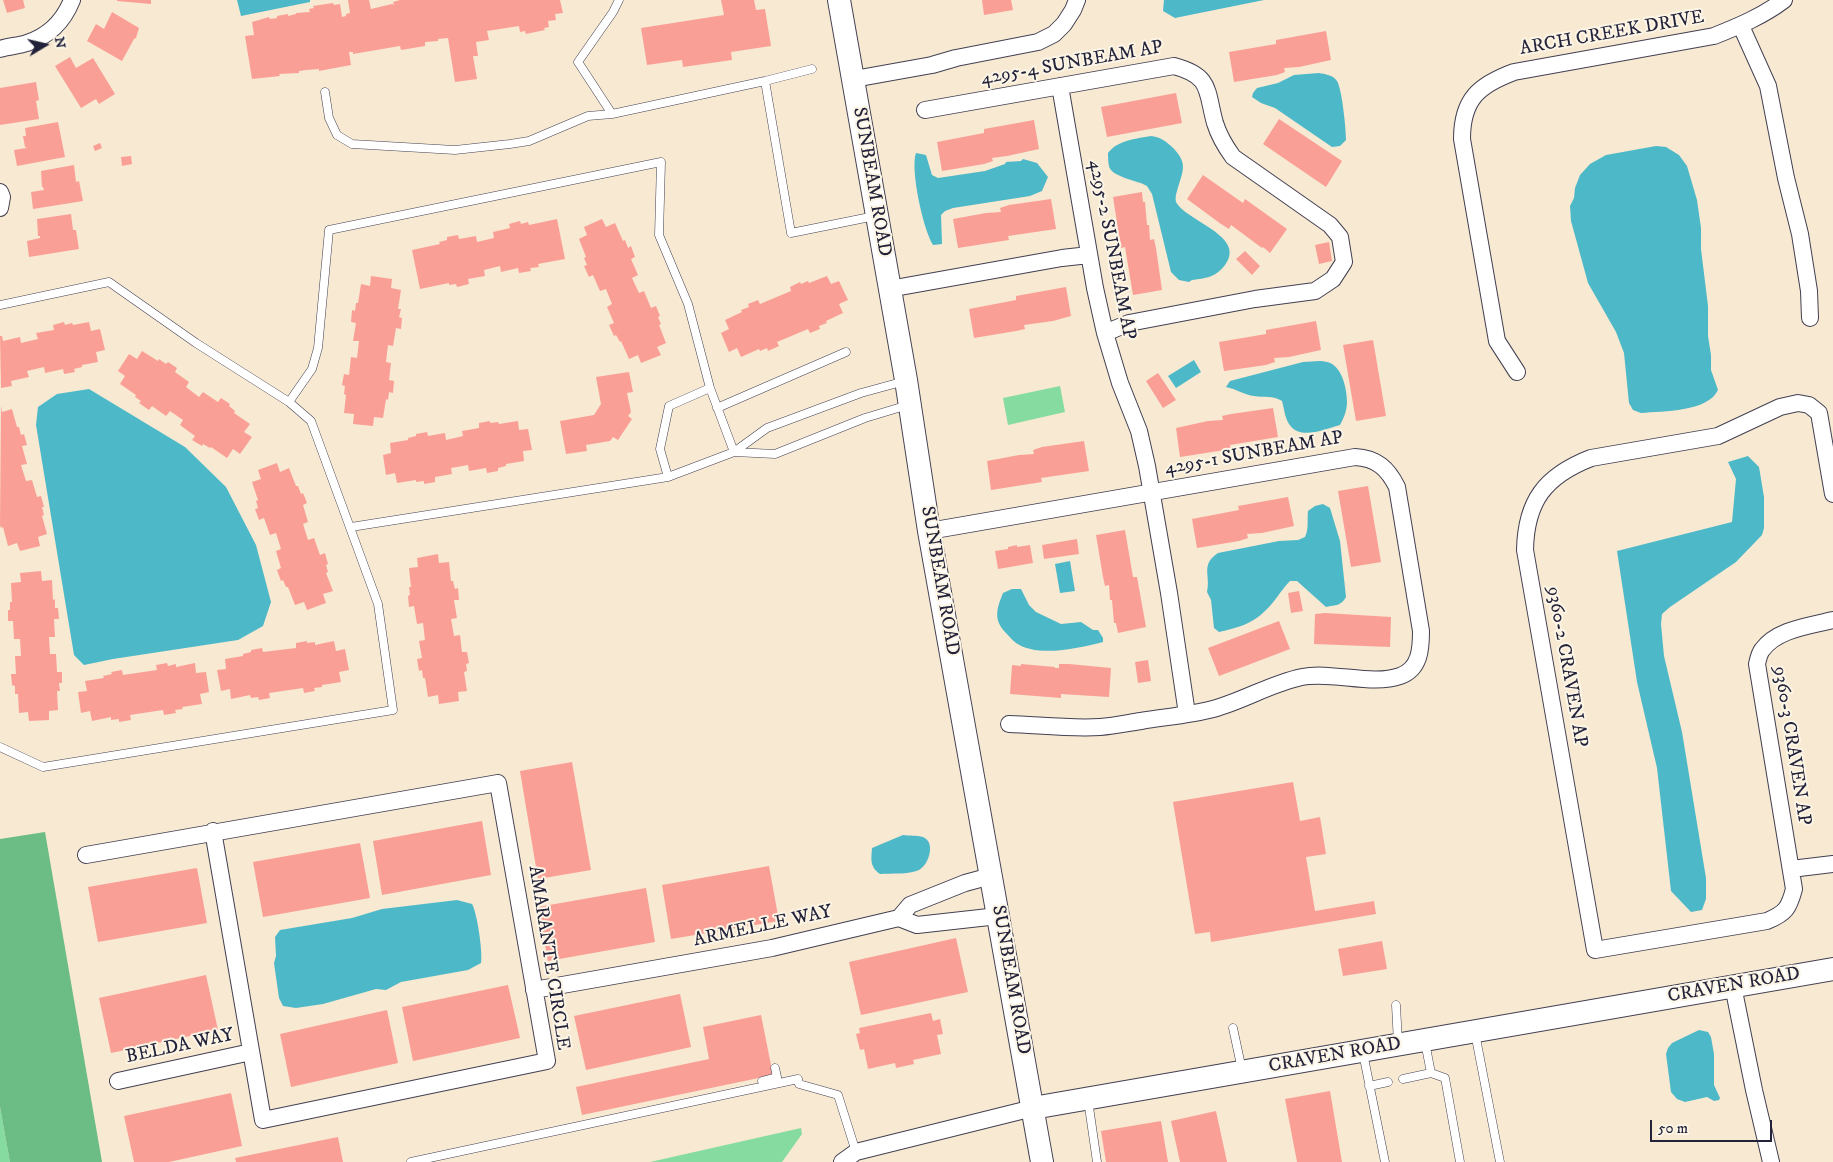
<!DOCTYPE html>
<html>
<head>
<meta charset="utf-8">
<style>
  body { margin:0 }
  #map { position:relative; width:1833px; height:1162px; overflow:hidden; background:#f8e9d2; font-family:"IM FELL DW Pica",serif }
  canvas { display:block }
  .north { position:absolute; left:20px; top:20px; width:50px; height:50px; -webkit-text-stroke:4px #fcf5e5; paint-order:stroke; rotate:81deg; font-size:14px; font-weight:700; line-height:20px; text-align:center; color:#22223b }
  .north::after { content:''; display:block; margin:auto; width:18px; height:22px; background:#22223b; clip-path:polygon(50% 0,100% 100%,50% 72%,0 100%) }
  .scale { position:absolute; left:1650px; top:1120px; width:122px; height:22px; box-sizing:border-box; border:2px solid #22223b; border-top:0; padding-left:6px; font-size:15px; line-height:18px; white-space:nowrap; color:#22223b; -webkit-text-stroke:4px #fcf5e5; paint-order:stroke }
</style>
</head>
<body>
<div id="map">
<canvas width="1833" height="1162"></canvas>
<div class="north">N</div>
<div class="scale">50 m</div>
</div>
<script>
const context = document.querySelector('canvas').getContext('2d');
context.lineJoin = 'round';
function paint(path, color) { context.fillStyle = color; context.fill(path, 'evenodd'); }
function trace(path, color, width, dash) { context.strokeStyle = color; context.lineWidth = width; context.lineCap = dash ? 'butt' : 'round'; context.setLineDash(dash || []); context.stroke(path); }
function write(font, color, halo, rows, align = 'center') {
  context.font = font + ' "IM FELL DW Pica",serif'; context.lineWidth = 4; context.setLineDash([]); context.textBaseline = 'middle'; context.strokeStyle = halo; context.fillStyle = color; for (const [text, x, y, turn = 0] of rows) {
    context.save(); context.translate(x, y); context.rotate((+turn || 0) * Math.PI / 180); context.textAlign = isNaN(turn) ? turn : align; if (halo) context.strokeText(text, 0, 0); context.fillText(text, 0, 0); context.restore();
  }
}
paint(new Path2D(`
  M1060,386L1065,412L1008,425L1003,398Z
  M0,1107L10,1162H0Z
  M801,1128L802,1134L782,1162H650Z`), '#86dca0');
paint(new Path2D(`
  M45,832L102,1162H10L0,1107V839Z`), '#6cbc86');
paint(new Path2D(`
  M237,0H310V2L241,16Z
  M1164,0H1264L1175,18L1163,11Z
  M1319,73C1325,74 1333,75 1337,81C1342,89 1346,129 1346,140L1340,146L1332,147L1275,108L1261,103L1252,97L1253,93L1257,88L1278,83L1294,75Z
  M1151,136C1160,137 1164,140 1171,146C1189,163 1183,170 1177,191C1176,194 1175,198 1176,202C1186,221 1247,236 1225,265C1215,278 1206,278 1192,280L1189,282L1179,280L1171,272L1152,194L1147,186C1137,180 1111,177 1109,166C1108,162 1108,157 1108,153C1118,140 1135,139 1151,136Z
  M1656,146L1666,147L1679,155L1687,166L1697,200L1701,228V249L1708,306V336L1711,355V370L1718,390C1708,412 1663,411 1641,413L1633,410L1629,403L1624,353L1616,332L1588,283L1571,221L1570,206L1574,198L1575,188L1580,175L1590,164L1606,155Z
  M916,153L926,155L932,175L938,178L985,171L1005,164L1006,162L1021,161L1023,159L1037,163L1048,177L1042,191L1030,196L953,208L945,211L941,215L942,244L933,245C923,229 910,169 916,153Z
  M1194,360L1201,372L1176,388L1168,376Z
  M1303,362C1311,362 1320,360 1327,362C1342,365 1347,389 1347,402C1347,410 1344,418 1340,425C1325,429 1300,441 1289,424C1285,418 1284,408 1282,401C1273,395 1264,398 1254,396C1245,395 1236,389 1226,387L1230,381Z
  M89,389L185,447L226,487L256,545L271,602L263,626L238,640L113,659L84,665L74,655L36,425L38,407L57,394Z
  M1748,456L1759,467L1764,497V528L1762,535L1736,562L1670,607L1662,614L1661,624L1664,656L1682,732L1706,878V899L1702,910L1691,912L1671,891L1657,768L1637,682L1617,551L1732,522L1736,479L1728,462Z
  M1323,504L1330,508L1340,541L1346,597C1341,606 1336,605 1326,607L1297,581H1290C1281,590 1275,602 1265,611C1252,624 1237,628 1219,632L1214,628L1211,600L1207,592C1211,575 1200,565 1218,553L1279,541L1298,540L1305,537C1309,529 1307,520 1308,511L1315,506Z
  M1070,561L1075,591L1060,593L1055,564Z
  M1012,589H1021L1029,605L1036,612L1061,624L1081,622L1093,630H1098L1103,638V642C1079,648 1038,658 1016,643C1012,640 1008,635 1005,632C993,619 997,608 1003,593Z
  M903,835C909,836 917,835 923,837C936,842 929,865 919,870C908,875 892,873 880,874C870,867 871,860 872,848Z
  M457,900L472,904C477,912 483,953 481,963L468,970L401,982L386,990L376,989L323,1004L296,1008L283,1006L279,998L274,963L276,956L275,937L280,930L352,918L382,909Z
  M1699,1030L1708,1032L1711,1037L1714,1054V1085L1720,1098L1719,1100L1714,1101L1707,1097L1685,1102L1677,1099L1671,1092L1666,1054L1668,1048L1672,1043Z`), '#4db9c8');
paint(new Path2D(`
  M3,0H23L25,8L7,13Z
  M117,0H151V4L117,1Z
  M348,0H369L371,9L392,4L394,5L393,2L400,0H560L563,13L555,14L556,20L548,21L549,27L544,28L545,30L526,34L525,31L520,32L519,26L487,31L489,40L476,42L478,56H473L477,79L455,82L448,38L438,39V41L425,42V46L401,50L400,46L353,54V52H349L351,65L319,71V69L306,70L299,71V73L279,74L280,76L252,79L245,36L254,35L252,22L269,17L270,19L277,18V16L288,14V16L296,14V13L310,12L309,9L314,8L313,6L333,3L334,5L340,4L342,17L346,16V14L350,13Z
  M721,0H754L756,10L765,9L771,46L731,52L732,60L683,67L682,60L647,65L641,28L724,15Z
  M982,0H1011L1013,10L984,15Z
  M112,12L139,28L136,38L134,39L122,61L87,41L96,24L104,29Z
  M1326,31L1331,60L1299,67L1284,68L1285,72L1277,75L1234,82L1229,52L1276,44V40Z
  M70,57L76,68L93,58L115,94L99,104L96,99L81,108L55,66Z
  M36,82L39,100L36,101L39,119L0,125V88Z
  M1176,93L1182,123L1107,137L1101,107Z
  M1279,119L1342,161L1326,187L1263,144Z
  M1034,120L1039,149L1007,156L992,158L993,161L984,164L942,171L937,142L984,133V129Z
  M58,122L65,157L17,166L14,150L27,148L25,147L23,136H26L25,128Z
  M100,143L102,148L95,151L93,146Z
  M131,156L132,164L122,166L121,157Z
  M74,165L76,182L79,181L83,201L33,209L31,192L44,190L43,187H42L41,171Z
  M1203,175L1243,203L1245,199L1287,229L1270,253L1263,247L1262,248L1231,225L1229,229L1221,224L1187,199Z
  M1142,192L1143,202H1145L1147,225H1149L1150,240L1154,239L1156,248L1162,290L1133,295L1125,247L1121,248L1113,197Z
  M1051,199L1056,229L1008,236L1009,240L958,248L953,219L986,213L1001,212L1000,208L1009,205Z
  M71,214L73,230H76L79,249L29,257L27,241L40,238V236H38L37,219Z
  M557,219L565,259L538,264L539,267L530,268L531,271L519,273L518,268L501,272L500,266L484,270L485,276L468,279L469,284L457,287L456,284L449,285V283L420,289L412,250L440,244L439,242L447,240V237L458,235L459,239L476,236L477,242L494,238L493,232L510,228L509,224L520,221L521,224L528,222L529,225Z
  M602,219L606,227L615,223L623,241L625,240L628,248L631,246L635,257L631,259L638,275L632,278L639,293L644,291L651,308L656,306L660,316L658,317L661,324L659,325L666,343L657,347L661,355L641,363L638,355L629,359L621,341L620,342L616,335L614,336L609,325L614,323L607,307L612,304L606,289L600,291L593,275L589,277L584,266L587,265L584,258L586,257L579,239L587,235L584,227Z
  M1329,242L1332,261L1319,264L1315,245Z
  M1245,251L1260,266L1252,275L1236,259Z
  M371,276L392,279L391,288L401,290L398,309H401L399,317L402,318L401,329L396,328L393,346L388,345L386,362L391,363L389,380L394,381L393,393L389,392L388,400L386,399L383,418L374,417L373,426L353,424L354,414L344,413L346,395L344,394L345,386L342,385L344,374L349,375L351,357L357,358L359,341H353L356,323L351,322L352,310L355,311L356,303H358L361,284L370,286Z
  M827,276L831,284L839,281L848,300L839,304L843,313L826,321L827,323L819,326L820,329L810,333L808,329L777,342L779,346L768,351L767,348L760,351L759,349L741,357L737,348L729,352L721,333L729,329L725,320L742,312L741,310L749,307L748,304L758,300L760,304L791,291L790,287L800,282L801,284L808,281L809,283Z
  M1066,287L1071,316L1053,321L1024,325L1025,329L1016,331L974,338L969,309L1016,300V296Z
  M1316,321L1321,350L1289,357L1274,358L1275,362L1266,365L1224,371L1219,342L1266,334V330Z
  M64,322L65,325L72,323L73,325L89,322L91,331L100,329L105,350L96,352L98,362L82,365V367L74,369L75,372L64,374L63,369L45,373L44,367L27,371L29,377L11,381L12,386L1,388L0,336H2L3,341L20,337L21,343L38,339L36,333L54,330L53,325Z
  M1373,340L1386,416L1356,421L1343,345Z
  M142,351L158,361L159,359L166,364L168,362L177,368L175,372L189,382L186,387L199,397L203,392L218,402L221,398L230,404L229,406L235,411L234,413L250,424L244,432L252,437L240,454L233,449L227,458L211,447L210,448L203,444L202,446L192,440L195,436L180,425L183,420L170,411L166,416L152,406L149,410L139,403L141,401L135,397L136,395L120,384L125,376L118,371L129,354L137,359Z
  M629,372L633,392L627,393L631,412L628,416L632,419L618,440L613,437L610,441L586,445L587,451L566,454L560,421L594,415L601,404L596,377Z
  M1158,373L1176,400L1163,408L1146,381Z
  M1,406L2,412L12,409L17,427H19L21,435L24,434L27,445L22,446L27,464L21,465L26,481L32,480L37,497L41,496L44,507H42L44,515L42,516L47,534L38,537L40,546L20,551L17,543L8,546L3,527L1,528L0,525Z
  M1273,408L1278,437L1230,445L1231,449L1180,457L1176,428L1208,421L1223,420L1222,416L1231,414Z
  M490,421V423L498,422L499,424L518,421L519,430L528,429L532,450L523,451L524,461L506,464V466L498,468V471L487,473L486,468L469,471L468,465L451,468L452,474L435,477V482L424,484V481L416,482V480L397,483L395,473L386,475L383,455L391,453L390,443L408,440V438L416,436V434L427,432L428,436L445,433L446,440L463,436L462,431L479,428V423Z
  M1084,441L1089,471L1041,478L1042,482L991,490L987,461L1019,455L1034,454L1033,450L1042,447Z
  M277,463L280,472L289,468L296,486H298L301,494L303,493L307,503L303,505L308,522L303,524L308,540L314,538L320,555L325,553L328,564L326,565L328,572L326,573L333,591L323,594L326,603L307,610L304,602L295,605L288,587H286L283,580L281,581L277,570L281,568L276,551L281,549L276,533L270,535L264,518L259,520L255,509L258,508L256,501L258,500L252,482L261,479L258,470Z
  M1368,486L1381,562L1351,567L1338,491Z
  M1288,497L1294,526L1262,533L1247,534L1248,538L1239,541L1197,548L1192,519L1239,510L1238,506Z
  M1125,530L1133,577H1137L1146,627L1118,633L1116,623H1114L1112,600H1110L1109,585L1105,586L1103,577L1096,535Z
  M1077,539L1079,554L1044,559L1042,545Z
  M1017,545V547L1030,545L1033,563L998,569L995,551L1008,549V547Z
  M438,554L439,563L449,562L451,581H453L455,589L458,588L459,600H454L457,618L451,619L454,636L460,635L462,652H467L469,663L466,664L467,671L464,672L467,691L458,692L459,701L439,704L438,695L428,697L425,678H423L422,670L419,671L417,659L422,658L419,641L425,640L423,623L417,624L414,606L409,607L408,596L410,595L409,587H411L409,568L418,567L417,558Z
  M41,571L42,581L52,580L53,600L55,599V608H58L59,619H54L55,637H49L50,654H56L57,672H62V683H59L60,691H57L58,710L49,711V720L29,721L28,712L19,713L18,694H15V686L12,685L11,674H16L15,656H21L20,639H14L13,621H8V610H10V602H12L11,583L21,582L20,573Z
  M1299,591L1303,611L1291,613L1288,593Z
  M1325,613L1391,617L1390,647L1314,644L1315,614Z
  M1279,621L1290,649L1219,676L1208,648Z
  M307,641V643L315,642V645L334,641L336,651L345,649L349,670L339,672L341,682L322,685V687L314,688L315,691L304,693L303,688L269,693L270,698L259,700L258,697L251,698L250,695L231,699L230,689L221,691L217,670L226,669L225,659L243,656V654L251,652V650L262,648L263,652L296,648V643Z
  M1148,660L1151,681L1138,683L1135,662Z
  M167,663L168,666L176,664V667L195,663L196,673L206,672L209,692L200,694L202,704L182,707L183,709L175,710L176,713L164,715L163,710L130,715L131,720L119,722V719L111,720V717L92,721L90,711L81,713L78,692L87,691L85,681L104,678L103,676L112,674L111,672L122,670L123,675L157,670L156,665Z
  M1021,664L1055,667V668H1059V664H1069L1111,668L1109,697L1061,694V698L1010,694L1012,665L1021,666Z
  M572,762L591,870L538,879L520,771Z
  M1293,782L1300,821L1320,817L1326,854L1306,857L1315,911L1374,901L1376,914L1211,942L1210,932L1195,934L1173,802Z
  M482,821L491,875L382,895L373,841Z
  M360,843L370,898L263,917L253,862Z
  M769,866L779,921L671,939L662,885Z
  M197,868L207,923L98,942L88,887Z
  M646,888L655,942L548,961L538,907Z
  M956,938L968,992L861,1015L849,962Z
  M1382,941L1387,969L1343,976L1338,949Z
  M206,975L218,1030L111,1053L99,998Z
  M508,985L520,1038L413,1061L402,1007Z
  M680,994L691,1047L586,1070L574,1016Z
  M387,1010L398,1063L291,1087L280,1034Z
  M931,1013L933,1021L940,1019L943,1034L937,1035L941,1054L913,1060L914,1064L896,1068L895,1063L868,1069L864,1049L860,1050L856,1034L860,1033L859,1028Z
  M761,1015L773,1075L582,1115L576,1087L709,1059L703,1027Z
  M1330,1091L1342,1162H1297L1285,1099Z
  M231,1093L242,1146L169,1162H134L124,1116Z
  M1216,1111L1227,1162H1180L1171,1121Z
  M1161,1121L1168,1162H1106L1101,1131Z
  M338,1137L343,1162H236L235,1158Z`), '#fa9f96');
const lane = new Path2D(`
  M765,81L791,233L875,216
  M325,92L329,118L337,135L352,144L455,150L510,144L529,141L588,116L612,114L578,62L613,12L619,0
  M612,114L765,81L812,69
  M0,305L109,282L196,343L289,402L311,421L378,604L393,710L43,767L0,747
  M289,402L312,369L318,348L329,230L661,162L659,235L688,304L710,388L734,452
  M717,408L846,352
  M734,452L775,454L865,418L908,405
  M668,477L660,449L669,406L710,388
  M351,527L668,477L734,452L767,428L861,393L905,381
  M1396,1005L1398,1043
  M1233,1028L1242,1070
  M1475,1033L1500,1162
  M1363,1053L1385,1162
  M1431,1073L1445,1078L1460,1162
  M1403,1079L1431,1073L1425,1042
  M762,1081L777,1077L775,1068
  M1369,1086L1388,1082
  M1088,1100L1097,1162
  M411,1162L798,1079L799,1084L838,1095L856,1152`);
const street = new Path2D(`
  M1741,26L1768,86L1786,178L1800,234L1809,291L1810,318
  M0,49C9,46 18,46 27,43C49,36 64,20 72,0
  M854,79L932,65L956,58L1038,42L1054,34L1064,24L1073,10L1077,0
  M1060,86L1095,288L1105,333L1120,383L1139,431L1147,466L1169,593L1187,714
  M925,110L1174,66C1212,76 1206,91 1215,123C1219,136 1225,146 1233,157L1330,225L1340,237L1344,262L1333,279L1315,291L1255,299L1129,323L1105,333
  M0,192L2,197L0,208
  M889,289L1062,258L1089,255
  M1517,372L1497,341L1462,139C1462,99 1479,85 1514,72L1714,36C1739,26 1763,16 1784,0
  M1833,494L1819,413L1809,405L1798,403L1780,407L1718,436L1591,458C1545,476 1526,501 1525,550L1595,950L1767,921C1786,913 1789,908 1794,889L1757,664C1758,660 1759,654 1762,650C1777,629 1810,626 1833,620
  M929,531L1355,457C1377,458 1388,469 1397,487L1421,631C1421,649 1420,669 1400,676C1372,686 1332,671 1302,677C1272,683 1243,701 1213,709C1190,715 1165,717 1141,721C1128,723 1114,726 1100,727C1072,729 1038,725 1009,724
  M86,855L498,783L547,1061L263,1120L213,831
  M1791,869L1833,864
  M899,918L917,925L998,916
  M1733,986L1754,1090L1771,1162
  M534,990L772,948L899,918L910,905L965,883L991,876
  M118,1081L251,1052
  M842,1162L856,1152L1033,1108`);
const secondary = new Path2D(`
  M839,0L906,380L929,531L1042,1162
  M1033,1108L1833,969`);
trace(lane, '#424052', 9);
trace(street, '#424052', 18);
trace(secondary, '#424052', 24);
trace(lane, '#fff', 8);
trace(street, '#fff', 16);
trace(secondary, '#fff', 22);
write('19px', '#22223b', '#fcf5e5', [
  ["ARCH CREEK DRIVE",1612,34,-10],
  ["4295-4 SUNBEAM AP",1072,64,-10],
  ["SUNBEAM ROAD",871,182,80],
  ["4295-2 SUNBEAM AP",1111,250,79],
  ["4295-1 SUNBEAM AP",1254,454,-10],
  ["SUNBEAM ROAD",939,581,80],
  ["9360-2 CRAVEN AP",1566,667,80],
  ["9360-3 CRAVEN AP",1791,746,81],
  ["ARMELLE WAY",763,927,-12],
  ["AMARANTE CIRCLE",548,958,81],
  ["SUNBEAM ROAD",1010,980,80],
  ["CRAVEN ROAD",1734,986,-10],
  ["BELDA WAY",180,1047,-12],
  ["CRAVEN ROAD",1335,1056,-10]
]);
</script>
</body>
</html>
